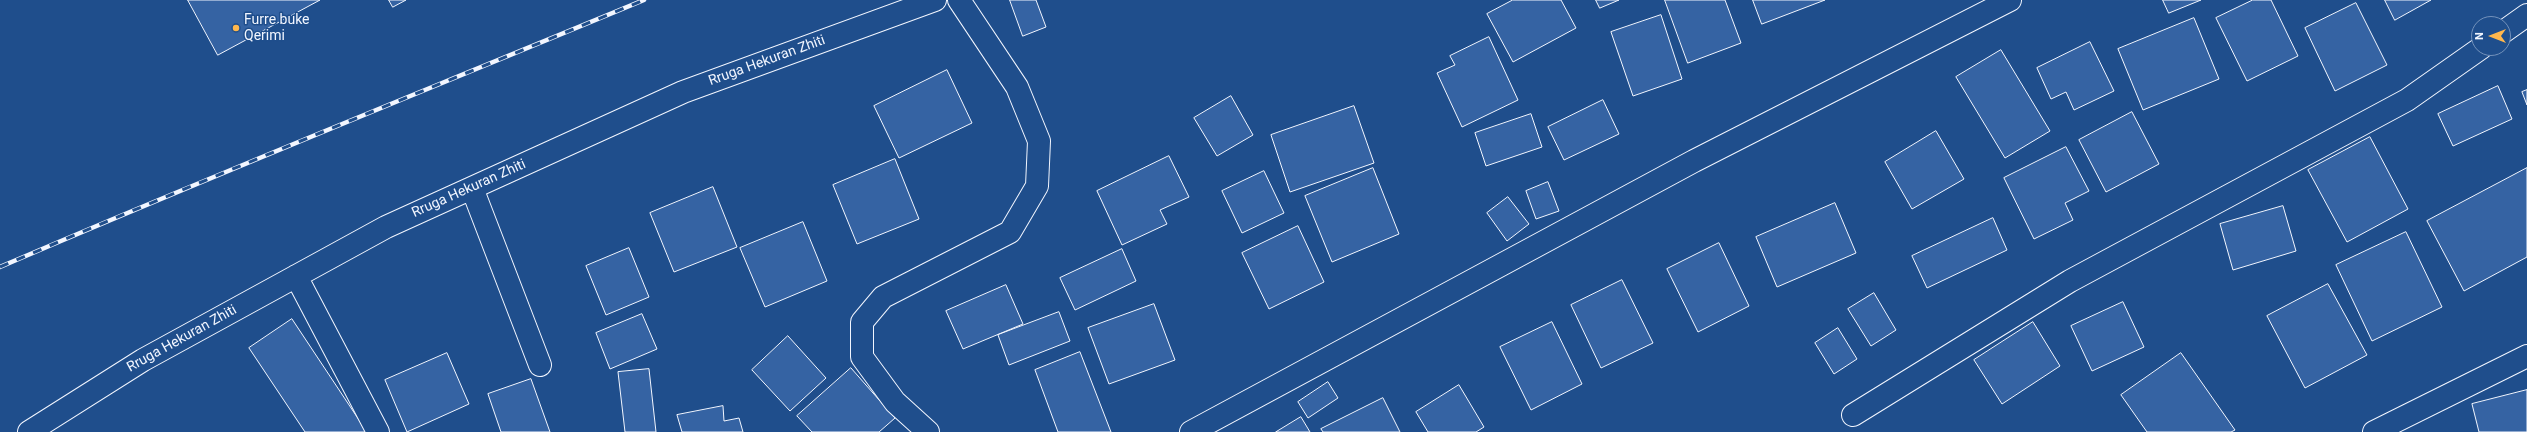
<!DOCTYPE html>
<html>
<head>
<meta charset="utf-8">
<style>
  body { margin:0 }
  #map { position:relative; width:2527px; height:432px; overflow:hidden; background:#1f4e8c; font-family:Roboto,sans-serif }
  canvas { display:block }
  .north { position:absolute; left:2471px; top:16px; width:40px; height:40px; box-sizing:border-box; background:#1f4e8c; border:1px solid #7391ba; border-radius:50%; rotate:270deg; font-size:11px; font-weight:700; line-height:16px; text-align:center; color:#f2f6ff }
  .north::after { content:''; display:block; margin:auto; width:14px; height:18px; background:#ffb74d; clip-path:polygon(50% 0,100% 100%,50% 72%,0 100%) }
</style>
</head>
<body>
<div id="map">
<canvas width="2527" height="432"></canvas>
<div class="north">N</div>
</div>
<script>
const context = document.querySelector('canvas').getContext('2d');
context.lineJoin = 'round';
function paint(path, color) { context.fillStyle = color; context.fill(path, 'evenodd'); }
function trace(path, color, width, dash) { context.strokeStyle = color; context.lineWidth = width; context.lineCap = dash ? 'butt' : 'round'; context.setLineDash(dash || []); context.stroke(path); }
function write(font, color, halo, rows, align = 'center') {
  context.font = font + ' Roboto,sans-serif'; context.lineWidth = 3; context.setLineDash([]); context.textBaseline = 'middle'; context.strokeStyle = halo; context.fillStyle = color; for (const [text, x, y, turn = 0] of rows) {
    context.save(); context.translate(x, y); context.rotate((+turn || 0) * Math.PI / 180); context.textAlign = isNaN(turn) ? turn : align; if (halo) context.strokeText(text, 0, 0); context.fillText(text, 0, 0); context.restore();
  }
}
const building = new Path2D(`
  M188,0H320L218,55Z
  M389,0H406L393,7Z
  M1010,0H1036L1046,27L1023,36Z
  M1513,0H1561L1576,28L1513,62L1487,14Z
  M1596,0H1619L1600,8Z
  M1665,0H1725L1741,43L1688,63Z
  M1753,0H1825L1762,24Z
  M2163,0H2201L2169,13Z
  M2253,0H2271L2298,56L2247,81L2216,18Z
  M2385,0H2431L2395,20Z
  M2356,3L2387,65L2335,91L2305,28Z
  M1661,15L1682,79L1633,96L1611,32Z
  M2194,18L2219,79L2143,110L2118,49Z
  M1489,37L1518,100L1462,127L1437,73L1455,65L1450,56Z
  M2090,42L2114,91L2074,110L2066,92L2051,99L2037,68Z
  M2001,50L2050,131L2005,158L1956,77Z
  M947,70L972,123L899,158L874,106Z
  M2498,86L2512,119L2453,146L2438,114Z
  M2527,90V105L2522,92Z
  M1231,96L1253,135L1217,156L1194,118Z
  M1603,100L1619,134L1564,160L1548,127Z
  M1354,106L1374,163L1290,192L1271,135Z
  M2132,112L2159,164L2106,192L2079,140Z
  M1531,114L1542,147L1486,166L1475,133Z
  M1936,131L1964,179L1912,209L1885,162Z
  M2370,137L2408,209L2347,242L2308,170Z
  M2066,147L2089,191L2065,203L2073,220L2034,239L2004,178Z
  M1169,156L1189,197L1160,210L1167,224L1122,245L1097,191Z
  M895,159L919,219L857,244L833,185Z
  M1373,168L1399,234L1332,262L1305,196Z
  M2527,168V257L2464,291L2427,221Z
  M1264,171L1284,213L1242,233L1222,191Z
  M1548,182L1559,211L1536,219L1526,191Z
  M713,187L737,247L674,272L650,213Z
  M1508,197L1529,224L1507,241L1487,213Z
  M1835,203L1856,253L1777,287L1756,237Z
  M2283,206L2296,251L2233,270L2220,224Z
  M1993,218L2007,250L1927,288L1912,256Z
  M803,222L827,281L765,307L740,248Z
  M1298,226L1324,282L1269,309L1242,253Z
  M2406,232L2442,307L2372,341L2336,265Z
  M1719,243L1749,306L1698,332L1667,269Z
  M629,248L649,297L606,315L586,266Z
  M1122,249L1136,281L1075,310L1060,278Z
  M1622,280L1653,343L1601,368L1571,305Z
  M2328,284L2367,355L2305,388L2267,316Z
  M1006,285L1023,324L963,349L946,311Z
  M1874,293L1896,330L1871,346L1848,309Z
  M2123,302L2144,347L2092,371L2071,326Z
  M1154,304L1175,360L1109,384L1088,328Z
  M1059,312L1070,341L1009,365L998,335Z
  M642,314L657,349L610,369L596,333Z
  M292,319L367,432H305L249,348Z
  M1552,322L1582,384L1531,410L1500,347Z
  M2033,322L2060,366L2002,404L1974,360Z
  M1838,328L1857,359L1834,374L1815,343Z
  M788,336L826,378L790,411L752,370Z
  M1080,352L1111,432H1058L1035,370Z
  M447,353L469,404L407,432L385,380Z
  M2181,353L2235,430L2231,432H2147L2121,395Z
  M851,368L895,418L879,432H812L797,416Z
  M649,369L656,432H625L618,372Z
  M531,379L550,432H501L488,394Z
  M1328,382L1338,398L1308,418L1298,402Z
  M1459,385L1484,427L1476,432H1428L1416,412Z
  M2527,390V432H2479L2472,404Z
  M1383,398L1400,432H1323L1321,429Z
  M723,406L724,421L739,418L743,432H682L677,415Z
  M1301,417L1310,432H1276Z`);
paint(building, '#3563a3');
trace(building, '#f2f6ff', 1);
const street = new Path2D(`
  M2503,32L2527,15
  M472,188L540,365
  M296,276L378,432
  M1853,415L2070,281L2407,100L2481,48
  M29,432L143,360L386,227L683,92L935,0
  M928,432L895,402L862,357V322L883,297L1010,232L1037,186L1039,141L1017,87L959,0
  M1191,432L1694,161L2010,0
  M2374,432L2527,356`);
trace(street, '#f2f6ff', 24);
trace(street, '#1f4e8c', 22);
const rail = new Path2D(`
  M0,267C214,175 429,89 644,0`);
trace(rail, '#f2f6ff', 4.5);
trace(rail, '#1f4e8c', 3, [9]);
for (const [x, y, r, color] of [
  [236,28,4,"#ffb74d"]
]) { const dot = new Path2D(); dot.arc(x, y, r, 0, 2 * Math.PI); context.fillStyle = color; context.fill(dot); trace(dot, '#1f4e8c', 1.5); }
write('14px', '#f2f6ff', '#1f4e8c', [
  ["Furre buke",244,20],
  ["Qerimi",244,36]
], 'left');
write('14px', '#f2f6ff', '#1f4e8c', [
  ["Rruga Hekuran Zhiti",767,61,-20],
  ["Rruga Hekuran Zhiti",469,189,-24],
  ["Rruga Hekuran Zhiti",182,339,-29]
]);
</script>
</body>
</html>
